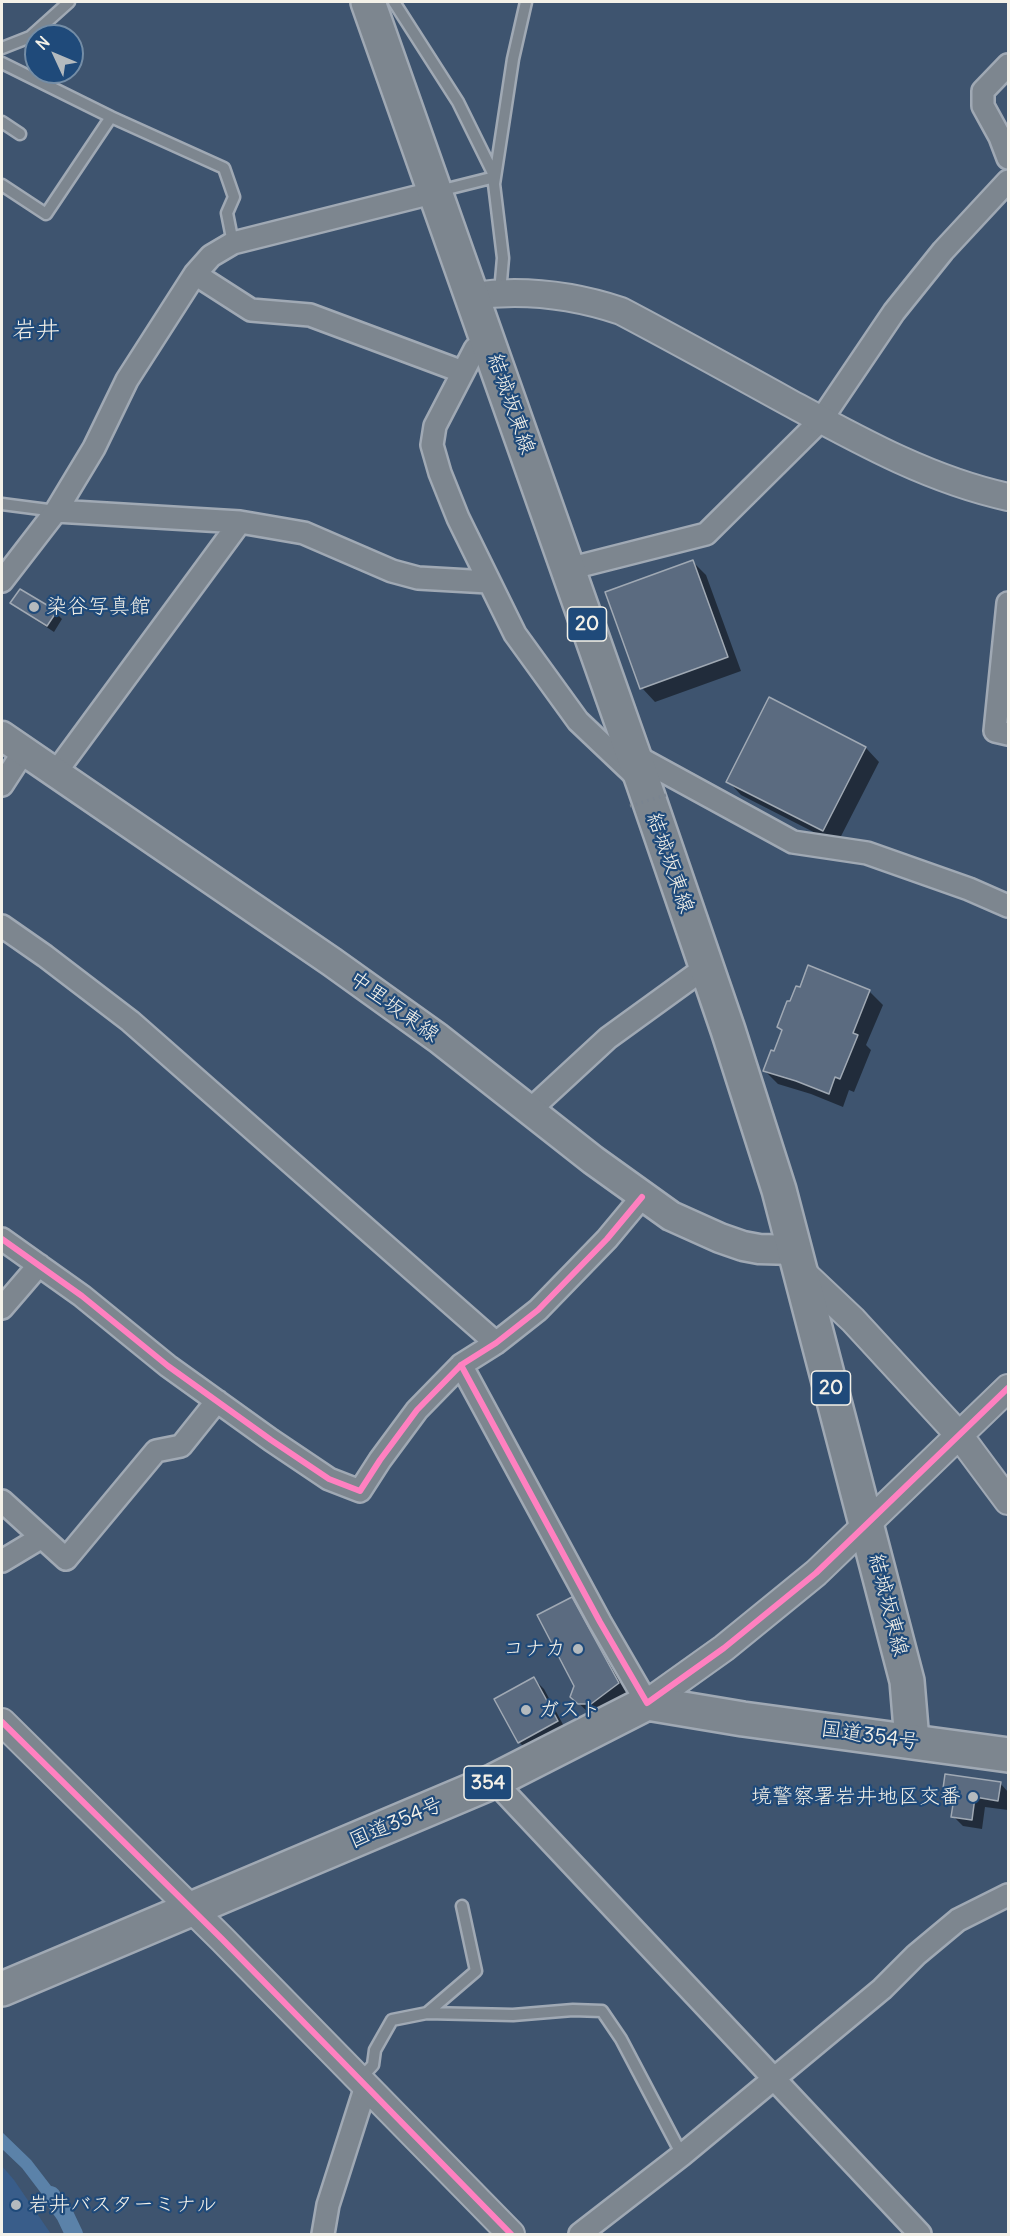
<!DOCTYPE html>
<html>
<head>
<meta charset="utf-8">
<style>
  body { margin:0 }
  #map { position:relative; width:1010px; height:2236px; overflow:hidden; background:#3e546f; font-family:Delius,sans-serif }
  canvas { display:block }
  .frame { position:absolute; inset:0; border:3px solid #f4f1e8; pointer-events:none }
  .north { position:absolute; left:24px; top:24px; width:60px; height:60px; box-sizing:border-box; background:#1f4a7a; border:2px solid #748da6; border-radius:50%; rotate:314deg; font-size:16px; font-weight:700; line-height:24px; text-align:center; color:#f4f1e8 }
  .north::after { content:''; display:block; margin:auto; width:21px; height:27px; background:#b4babe; clip-path:polygon(50% 0,100% 100%,50% 72%,0 100%) }
</style>
</head>
<body>
<div id="map">
<canvas width="1010" height="2236"></canvas>
<div class="frame"></div>
<div class="north">N</div>
</div>
<script>
const context = document.querySelector('canvas').getContext('2d');
context.lineJoin = 'round';
function paint(path, color) { context.fillStyle = color; context.fill(path, 'evenodd'); }
function trace(path, color, width, dash) { context.strokeStyle = color; context.lineWidth = width; context.lineCap = dash ? 'butt' : 'round'; context.setLineDash(dash || []); context.stroke(path); }
function write(font, color, halo, rows, align = 'center') {
  context.font = font + ' Delius,"Klee One",sans-serif'; context.lineWidth = 4.5; context.setLineDash([]); context.textBaseline = 'middle'; context.strokeStyle = halo; context.fillStyle = color; for (const [text, x, y, turn = 0] of rows) {
    context.save(); context.translate(x, y); context.rotate((+turn || 0) * Math.PI / 180); context.textAlign = isNaN(turn) ? turn : align; if (halo) context.strokeText(text, 0, 0); context.fillText(text, 0, 0); context.restore();
  }
}
paint(new Path2D(`
  M2,2166L14,2180L51,2234H2Z`), '#395d8a');
paint(new Path2D(`
  M2,2132L31,2160L71,2212L60,2218L22,2168L2,2149Z`), '#5b82a9');
paint(new Path2D(`
  M693,562L706,575L741,671L655,702L642,688L607,593Z
  M12,603L56,613L62,619L54,632L19,609Z
  M770,699L866,748L879,762L837,844L741,795L728,781Z
  M869,991L883,1005L866,1045L871,1050L854,1092L849,1090L843,1107L811,1094L778,1084L765,1071L775,1053Z
  M572,1599L582,1609L628,1694L601,1713L590,1714L572,1697L576,1686Z
  M534,1679L544,1689L567,1732L529,1752L519,1742Z
  M1000,1783L1008,1792V1810L985,1807L982,1829L963,1826L953,1816L954,1806L944,1796Z`), '#0007');
trace(new Path2D(`
  M51,2195L65,2215L74,2234`), '#5b82a9', 18);
const building = new Path2D(`
  M693,560L728,657L640,689L605,592Z
  M20,589L57,611L47,626L10,603Z
  M769,697L866,747L823,831L726,782Z
  M808,965L870,990L853,1033L858,1035L840,1079L835,1077L829,1094L796,1081L763,1071L771,1050L774,1051L782,1030L777,1027L787,1001H790L796,986L800,987Z
  M572,1597L619,1683L591,1704H578L570,1697L574,1686L537,1615Z
  M534,1677L558,1721L518,1743L494,1699Z
  M945,1774L1001,1782L998,1801L975,1797L972,1820L951,1817L954,1798L942,1796Z`);
paint(building, '#5b6b80');
trace(building, '#a0a9b4', 1.5);
const service = new Path2D(`
  M394,2L458,102L495,177L439,191
  M2,48L30,37L69,2
  M2,63L111,117L46,214L2,185
  M111,117L224,168L234,197L227,213L233,243
  M2,122L20,134
  M500,292L503,258L494,184L513,59L526,2
  M2,504L56,511
  M427,2013L513,2015L573,2010L602,2011L621,2039L682,2155
  M359,2080L373,2065L375,2050L392,2020L427,2013L476,1971L462,1906`);
const minor = new Path2D(`
  M1008,65L983,91V106L1000,137L1008,158
  M195,274L251,310L310,315L463,372
  M488,340L475,349L435,426L432,445L440,473L458,518L515,634L578,721L638,778
  M56,511L240,522L304,533L392,571L418,578L488,582
  M568,569L706,534L821,420L894,312L943,251L1008,181
  M2,581L56,511L94,448L127,380L195,274L211,256L233,243L436,192
  M1008,603L995,731L1008,734
  M632,754L793,842L867,853L969,889L1008,906
  M56,772L240,522
  M2,785L24,751
  M2,926L45,956L130,1021L496,1343
  M530,1110L608,1038L706,967
  M2,1239L82,1296L168,1366L271,1440L329,1479L360,1491L380,1460L417,1410L461,1365L496,1343L538,1310L607,1239L642,1197
  M2,1308L39,1265
  M461,1365L600,1622L647,1703
  M2,1501L66,1559L156,1451L181,1446L217,1401
  M2,1561L42,1537
  M494,1781L920,2234
  M323,2234L328,2205L366,2086
  M580,2234L682,2155L882,1989L916,1955L958,1920L1008,1895`);
const tertiary = new Path2D(`
  M472,296C522,289 573,295 621,311C678,341 734,372 790,403C860,441 930,480 1008,497
  M800,1270L853,1320L959,1435L1008,1501
  M647,1703L724,1648L816,1573L1008,1388
  M2,1722L222,1939L511,2234`);
const secondary = new Path2D(`
  M2,736L332,962L438,1038L593,1160L671,1216L720,1238L743,1246L759,1249L795,1250`);
const primary = new Path2D(`
  M368,2L643,782L728,1030L779,1190L907,1681L912,1741`);
const trunk = new Path2D(`
  M2,1989L494,1781L647,1703L743,1719L1008,1755`);
trace(service, '#a0a9b4', 15);
trace(minor, '#a0a9b4', 26);
trace(tertiary, '#a0a9b4', 30);
trace(secondary, '#a0a9b4', 33);
trace(primary, '#a0a9b4', 38);
trace(trunk, '#a0a9b4', 38);
trace(service, '#7d868f', 10);
trace(minor, '#7d868f', 21);
trace(tertiary, '#7d868f', 26);
trace(secondary, '#7d868f', 28);
trace(primary, '#7d868f', 33);
trace(trunk, '#7d868f', 33);
trace(new Path2D(`
  M630,806L666,795`), '#7a8490', 3, [1.5, 4.5]);
trace(new Path2D(`
  M2,1239L82,1296L168,1366L271,1440L329,1479L360,1491L380,1460L417,1410L461,1365L496,1343L538,1310L607,1239L642,1197
  M461,1365L600,1622L647,1703L724,1648L816,1573L1008,1388
  M2,1722L222,1939L511,2234`), '#ff80c0', 6);
for (const [x, y, r, color] of [
  [34,607,6,"#b4babe"],
  [578,1649,6,"#b4babe"],
  [526,1710,6,"#b4babe"],
  [973,1797,6,"#b4babe"],
  [16,2205,6,"#b4babe"]
]) { const dot = new Path2D(); dot.arc(x, y, r, 0, 2 * Math.PI); context.fillStyle = color; context.fill(dot); trace(dot, '#1f4a7a', 2); }
for (const [x, y, w] of [
  [587,624,39],
  [831,1388,39],
  [488,1783,48]
]) { const box = new Path2D(); box.roundRect(x - w / 2, y - 17, w, 34, 4.5); context.fillStyle = '#1f4a7a'; context.fill(box); trace(box, '#f4f1e8', 1.5); }
write('bold 20px', '#f4f1e8', null, [
  ["20",587,624],
  ["20",831,1388],
  ["354",488,1783]
]);
write('21px', '#f4f1e8', '#1f4a7a', [
  ["結城坂東線",511,404,71],
  ["結城坂東線",670,863,71],
  ["中里坂東線",394,1007,36],
  ["結城坂東線",888,1605,76],
  ["国道354号",870,1736,8],
  ["国道354号",396,1823,-23]
]);
write('21px', '#f4f1e8', '#1f4a7a', [
  ["染谷写真館",46,607],
  ["コナカ",566,1649,"right"],
  ["ガスト",538,1710],
  ["境警察署岩井地区交番",961,1797,"right"],
  ["岩井バスターミナル",28,2205]
], 'left');
write('24px', '#f4f1e8', '#1f4a7a', [
  ["岩井",36,331]
]);
</script>
</body>
</html>
